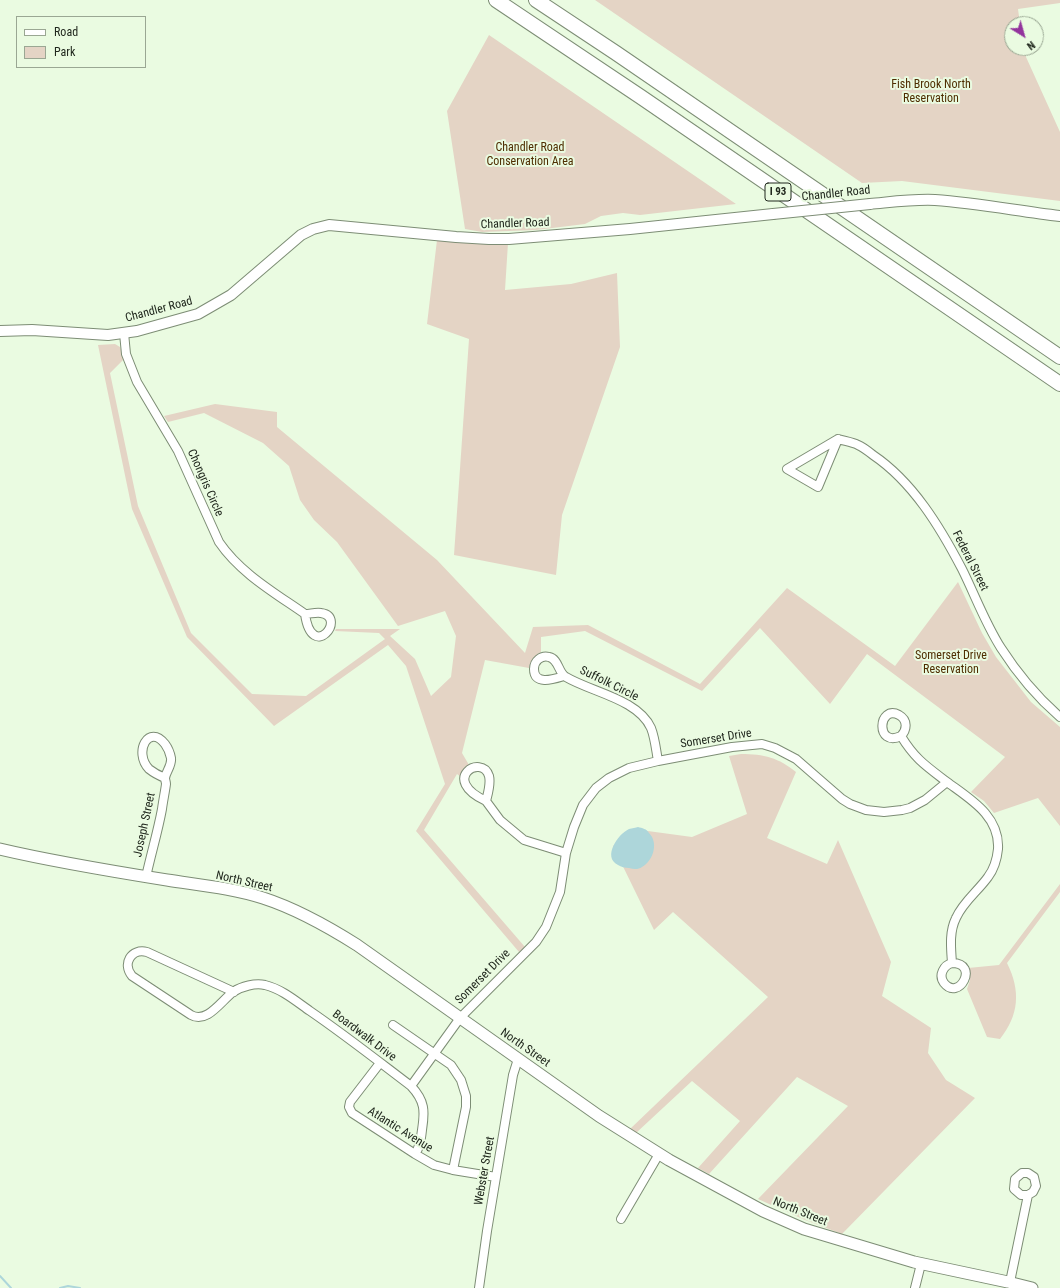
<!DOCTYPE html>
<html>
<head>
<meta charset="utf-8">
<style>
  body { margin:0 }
  #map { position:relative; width:1060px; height:1288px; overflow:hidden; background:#eafbe1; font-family:"Roboto Condensed",sans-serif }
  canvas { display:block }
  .legend { position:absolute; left:16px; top:16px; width:130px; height:52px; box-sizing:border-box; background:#eafbe1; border:1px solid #9aa793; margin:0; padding:5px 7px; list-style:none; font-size:12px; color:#21281e }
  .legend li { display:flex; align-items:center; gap:8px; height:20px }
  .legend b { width:20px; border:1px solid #9aa793 }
  .north { position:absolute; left:1004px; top:16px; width:40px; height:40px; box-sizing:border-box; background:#eafbe1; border:1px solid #9aa793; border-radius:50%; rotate:143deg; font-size:11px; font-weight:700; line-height:16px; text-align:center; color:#21281e }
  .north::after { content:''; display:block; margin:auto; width:14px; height:18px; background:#93349d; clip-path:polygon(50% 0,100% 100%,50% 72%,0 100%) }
</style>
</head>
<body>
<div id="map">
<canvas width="1060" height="1288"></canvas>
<ul class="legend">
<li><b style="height:5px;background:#fff"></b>Road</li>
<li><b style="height:11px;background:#e4d4c5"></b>Park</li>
</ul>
<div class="north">N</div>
</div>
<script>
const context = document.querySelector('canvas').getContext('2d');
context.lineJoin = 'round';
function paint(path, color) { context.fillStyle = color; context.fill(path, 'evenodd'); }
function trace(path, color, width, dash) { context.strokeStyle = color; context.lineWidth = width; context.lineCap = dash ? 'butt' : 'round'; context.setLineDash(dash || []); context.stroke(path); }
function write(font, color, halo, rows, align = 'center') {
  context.font = font + ' "Roboto Condensed",sans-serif'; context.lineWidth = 4; context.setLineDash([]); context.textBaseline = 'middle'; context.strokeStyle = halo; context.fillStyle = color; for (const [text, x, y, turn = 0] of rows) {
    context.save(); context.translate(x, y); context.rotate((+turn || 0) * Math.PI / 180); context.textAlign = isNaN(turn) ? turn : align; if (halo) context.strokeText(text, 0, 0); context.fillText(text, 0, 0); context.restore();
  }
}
paint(new Path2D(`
  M595,0H1060V3L1018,9L1020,24H1012V48H1024L1026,57L1060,132V201L902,181L862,183Z
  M489,35L736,204L640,215L623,213L601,216L585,224L536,230L482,232L465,229L447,111Z
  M437,240L508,243L505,290L571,284L617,273L620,347L562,515L556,575L454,555L469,339L427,324Z
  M115,344L120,347L124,359L110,373L138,506L191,633L252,694L306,696L385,639L379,633L335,631L336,629H400L390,636L415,659L431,696L451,677L456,636L445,611L398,626L337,542L314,520L300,500L289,466L263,443L204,413L168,422L164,416L215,404L277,412V427L437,560L525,653L533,627L588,625L700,684L787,588L895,666L958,582L982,633L996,657L1031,702L1060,727V826L1038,798L994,813L984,801L971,792L1005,757L867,654L830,704L760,628L702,691L585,631L541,637V652C535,656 530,660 529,668L485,660L462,753L469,765L464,770L461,777L457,774L424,830L525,947L519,952L416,831L445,784L406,666L388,645L274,726L187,637L132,509L98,345Z
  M741,754C764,754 779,758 796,772L767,838L827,864L838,840L891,962L882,996L931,1028L928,1053L946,1080L975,1098L842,1234L805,1220L758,1199L848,1106L797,1077L709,1174L698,1168L740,1121L692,1081L636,1133L630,1129L768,997L673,912L654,930L613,846L633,829L692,837L747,814L729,756Z
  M1060,884V892L1007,963C1021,991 1019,1015 1000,1039L987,1037L967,989L970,980L968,968L999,965Z`), '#e4d4c5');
paint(new Path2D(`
  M638,827C642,828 647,829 649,833C659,843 653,861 642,867C638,870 633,869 629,868C625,868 621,867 618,865C602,857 618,834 629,829C632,828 636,828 638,827Z`), '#add6da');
trace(new Path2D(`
  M0,1276L11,1288
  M60,1288L68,1286L80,1288`), '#add6da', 2);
const minor = new Path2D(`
  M124,333L126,354L137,382L178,451L219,542C240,573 275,593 305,614C312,663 348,617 321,613C316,612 310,614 305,614
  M838,439L787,469L818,487L838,439C844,441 852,442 858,445C863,447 868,451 873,455C913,482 940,527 962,569C975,595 985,623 1001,648C1017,673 1037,697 1060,717
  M564,676C554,679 534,686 534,669C534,661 541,655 549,657C559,659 558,673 566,677C591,692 638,699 651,728C655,738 656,750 658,761
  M901,736C875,748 878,704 899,715C908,720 907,730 901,736C915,759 926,766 947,782
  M486,801C439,779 482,753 489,776C491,784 488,793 486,801L500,820L524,840L566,853
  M146,877C151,854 158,831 162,809C163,801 165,792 166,784C166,782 165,780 165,778C166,771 172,766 171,758C170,753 168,748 165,744C149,723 133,752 149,769C154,773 160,776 165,778
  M234,992L147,952C131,948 122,964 132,976L191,1015C207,1024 221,1001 233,992C242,986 255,983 265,985C282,989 297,1002 310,1011C345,1035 378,1061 411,1086C425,1101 425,1111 422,1130C421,1139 420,1147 415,1154
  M393,1025L451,1065L461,1080L466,1096V1107L453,1170
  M380,1063L350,1102L349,1107L352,1113L415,1154L434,1165L453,1170L496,1177
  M411,1086L460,1018L536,942L546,927L560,892L566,853L574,827L583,805L596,788L609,778L629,768L658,761L732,747L762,744L775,748L796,759L842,799L850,804L866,810L884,812L902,810L910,808L925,800L947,782C970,799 1000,816 998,849C997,859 994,869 988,877C978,891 963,902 956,918C949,932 951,948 952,963C980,963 959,1002 944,983C938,975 944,965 952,963
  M621,1219L659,1154
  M1010,1282L1028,1195L1033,1192L1036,1186L1034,1177L1028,1173H1022L1015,1179L1014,1189L1021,1195H1028
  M479,1288L487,1231L513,1075L518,1059
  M915,1288L921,1264`);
const tertiary = new Path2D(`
  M870,204C892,202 913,199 935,200C977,203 1018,211 1060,216
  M0,331L32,330L108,335L137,331L198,314L231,295L301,235L313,229L329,225L456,237L489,239H509L630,229L773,214`);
const secondary = new Path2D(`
  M0,849C55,862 111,871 167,880C199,885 232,888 263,898C297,909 327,926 357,945L599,1116L669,1160L763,1211L804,1229L914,1262L1008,1282L1032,1288`);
const motorway = new Path2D(`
  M496,0L641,97L1060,384
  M536,0L616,53L1060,357`);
trace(minor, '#7d8d75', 10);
trace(tertiary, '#7d8d75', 12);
trace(secondary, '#7d8d75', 13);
trace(motorway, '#7d8d75', 16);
trace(minor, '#fff', 8);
trace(tertiary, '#fff', 10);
trace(secondary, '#fff', 11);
trace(motorway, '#fff', 14);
const tertiaryBridge = new Path2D(`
  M773,214L870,204`);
trace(tertiaryBridge, '#7d8d75', 12, []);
trace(tertiaryBridge, '#fff', 10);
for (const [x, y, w] of [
  [778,192,26]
]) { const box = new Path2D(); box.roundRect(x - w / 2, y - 9, w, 18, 3); context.fillStyle = '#eafbe1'; context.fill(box); trace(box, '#21281e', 1); }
write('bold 11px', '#21281e', null, [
  ["I 93",778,192]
]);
write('12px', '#4e2d00', '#eafbe1', [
  ["Fish Brook North",931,85],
  ["Reservation",931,99],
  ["Chandler Road",530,148],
  ["Conservation Area",530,162],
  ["Somerset Drive",951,656],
  ["Reservation",951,670]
]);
write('12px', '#21281e', '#eafbe1', [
  ["Chandler Road",836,194,-6],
  ["Chandler Road",515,224,-2],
  ["Chandler Road",159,310,-15],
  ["Chongris Circle",205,483,66],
  ["Federal Street",970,561,63],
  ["Suffolk Circle",609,684,26],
  ["Somerset Drive",716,739,-9],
  ["Joseph Street",145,825,-78],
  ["North Street",244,882,13],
  ["Somerset Drive",483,977,-45],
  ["Boardwalk Drive",364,1036,37],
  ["North Street",525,1048,35],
  ["Atlantic Avenue",400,1130,32],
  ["Webster Street",485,1171,-80],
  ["North Street",800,1212,22]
]);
</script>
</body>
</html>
